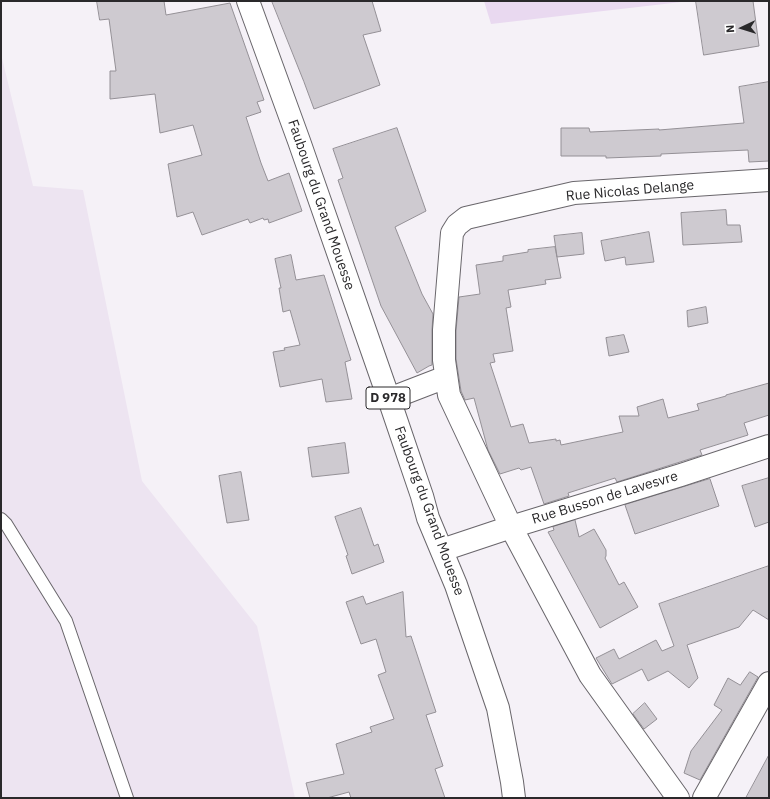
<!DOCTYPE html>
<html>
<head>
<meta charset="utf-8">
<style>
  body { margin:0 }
  #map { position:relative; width:770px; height:799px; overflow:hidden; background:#f5f1f7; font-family:"IBM Plex Sans",sans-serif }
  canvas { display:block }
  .frame { position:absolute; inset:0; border:2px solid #2a292b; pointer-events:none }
  .north { position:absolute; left:722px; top:8px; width:40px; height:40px; -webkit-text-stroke:3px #fff; paint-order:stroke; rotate:266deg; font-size:11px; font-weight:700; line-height:16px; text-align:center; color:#2a292b }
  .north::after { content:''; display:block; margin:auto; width:14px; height:18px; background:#2a292b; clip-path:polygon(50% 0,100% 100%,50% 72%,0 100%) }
</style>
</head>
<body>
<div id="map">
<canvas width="770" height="799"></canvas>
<div class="frame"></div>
<div class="north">N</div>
</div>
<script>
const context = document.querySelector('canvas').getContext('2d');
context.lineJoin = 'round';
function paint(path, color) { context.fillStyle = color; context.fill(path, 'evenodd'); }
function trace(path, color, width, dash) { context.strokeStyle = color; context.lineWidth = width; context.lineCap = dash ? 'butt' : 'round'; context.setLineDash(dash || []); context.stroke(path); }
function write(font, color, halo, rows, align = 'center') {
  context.font = font + ' "IBM Plex Sans",sans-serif'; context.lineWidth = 3; context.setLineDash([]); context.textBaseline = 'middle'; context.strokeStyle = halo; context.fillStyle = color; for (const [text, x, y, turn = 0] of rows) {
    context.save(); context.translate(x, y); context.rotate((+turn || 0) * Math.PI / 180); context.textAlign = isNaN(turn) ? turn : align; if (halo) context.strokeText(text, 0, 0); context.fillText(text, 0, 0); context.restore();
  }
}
paint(new Path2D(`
  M1,54L33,186L83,190L142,481L257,626L295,798H1Z`), '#ede4f1');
paint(new Path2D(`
  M484,1H690L491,24Z`), '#e9d9f0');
const building = new Path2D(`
  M97,1H164L166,15L230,3L264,100L257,102L261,112L246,117L261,163L268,181L289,173L302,211L269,223L268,219L264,220L263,218L250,223L248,219L202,235L193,212L177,217L168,164L202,155L193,125L160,133L155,94L110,99V71H116L109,19L100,20Z
  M272,1H372L381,31L363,35L380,85L314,109L304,82Z
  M696,1H753L759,46L704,55Z
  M769,82V161L749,162L748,150L661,154V156L606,158V156H561V128H589L590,132L659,129V130L744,123L739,87Z
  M397,128L426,211L395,227L422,294L433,314L432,330V365L429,366L417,373L381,306L338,180L343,178L333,149Z
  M726,210L727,225H740L742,242L683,245L681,213Z
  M649,232L654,262L626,265L625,257L605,261L601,241Z
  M582,233L584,254L557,257L554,236Z
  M555,247L561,278L545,280L546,284L508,290L511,307L506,308L513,351L493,354L495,362L490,363L511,427L523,424L529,443L556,439V441L560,440L561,445L623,432L619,416H639L637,407L663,399L668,418L699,410L697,404L726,396V395L769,383V415L744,423L748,435L700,450L702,455L617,482L615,478L568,493L569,496L544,504L531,467L521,470L519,468L500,474L488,450L474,398L465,400L461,391L456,359V331L459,297L480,294L476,265L503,261V256L528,252V250Z
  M291,255L296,280L324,275L351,360L345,362L352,399L326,402L322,379L280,387L273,352L285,350L284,348L300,345L290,310L283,312L279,288H281L275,259Z
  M706,307L708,323L688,327L687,311Z
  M624,335L629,352L609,356L606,338Z
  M345,443L349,473L312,477L308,448Z
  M241,472L249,520L227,523L219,476Z
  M769,478V522L755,527L742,486Z
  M710,479L719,506L635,534L625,505Z
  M361,508L374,546L378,544L384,562L352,574L346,556L348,555L335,517Z
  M575,520L579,537L594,529L606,550V556L605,558L619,585L624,582L638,607L600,628L548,532L554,530L553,527Z
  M769,566V620L753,610L739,627L687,645L698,678L689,688L668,671L648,681L642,669L612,684L596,658L614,649L619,659L656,640L662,651L674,646L659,604Z
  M403,592L406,637L411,636L436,712L426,715L443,766L435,769L445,798H351L349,792L327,798H310L306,783L344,774L336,744L372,732L370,727L394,719L378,675L386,672L376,639L361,644L346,602L363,596L366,604Z
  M750,672L758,677L700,780L684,773L691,751L722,710L714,705L728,678L740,685Z
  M645,703L657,719L644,729L633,714Z
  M769,755V798H746Z`);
paint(building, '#cecad0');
trace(building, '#949096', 1);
const lane = new Path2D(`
  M1,519L6,524L66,621L127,798`);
const street = new Path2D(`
  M389,399L446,377
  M442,550L511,527L681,475L769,446
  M678,798L590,675L511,527L449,395L444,360V330L452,233L457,225L466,218L574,193L769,180
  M704,798L769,683`);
const primary = new Path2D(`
  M248,1L299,141L389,399L422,496L428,518L456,585L498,708L512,782L514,798`);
trace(lane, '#69666b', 14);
trace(street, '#69666b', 24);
trace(primary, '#69666b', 24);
trace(lane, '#fff', 12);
trace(street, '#fff', 22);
trace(primary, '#fff', 22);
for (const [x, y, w] of [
  [388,398,44]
]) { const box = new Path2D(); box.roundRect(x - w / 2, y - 11, w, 22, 3); context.fillStyle = '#fff'; context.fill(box); trace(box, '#2a292b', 1); }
write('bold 13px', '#2a292b', null, [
  ["D 978",388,398]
]);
write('14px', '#2a292b', '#fff', [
  ["Rue Nicolas Delange",630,191,-5],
  ["Faubourg du Grand Mouesse",321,205,71],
  ["Rue Busson de Lavesvre",605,498,-17],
  ["Faubourg du Grand Mouesse",429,511,70]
]);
</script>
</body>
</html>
